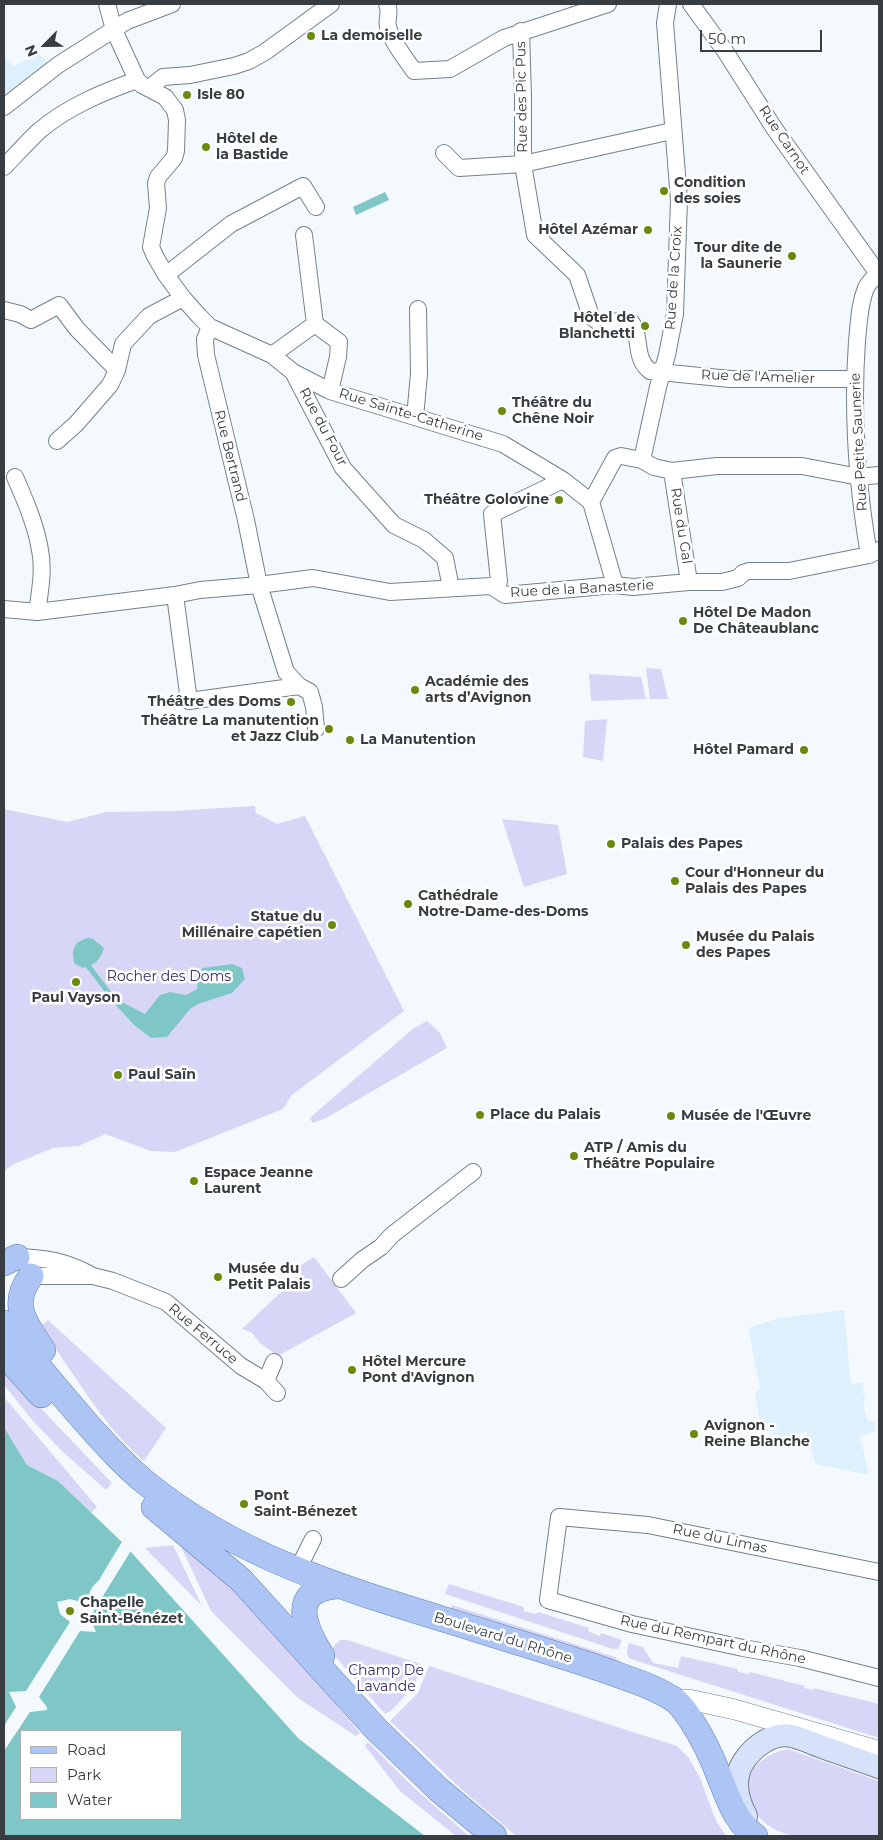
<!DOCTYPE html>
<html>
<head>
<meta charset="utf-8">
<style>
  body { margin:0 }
  #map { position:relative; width:883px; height:1840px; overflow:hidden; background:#f4f9fe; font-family:Montserrat,sans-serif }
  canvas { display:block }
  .frame { position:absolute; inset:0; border:5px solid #373d41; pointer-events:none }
  .legend { position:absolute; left:20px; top:1730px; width:162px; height:90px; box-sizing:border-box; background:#fff; border:1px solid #afb1b3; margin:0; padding:6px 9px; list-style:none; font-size:15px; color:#373d41 }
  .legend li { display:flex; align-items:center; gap:10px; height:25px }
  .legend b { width:25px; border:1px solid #afb1b3 }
  .north { position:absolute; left:20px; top:20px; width:50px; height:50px; -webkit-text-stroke:4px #fff; paint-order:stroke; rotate:247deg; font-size:14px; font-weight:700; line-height:20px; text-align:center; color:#373d41 }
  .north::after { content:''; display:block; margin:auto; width:18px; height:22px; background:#373d41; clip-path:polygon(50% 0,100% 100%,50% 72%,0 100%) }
  .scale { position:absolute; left:700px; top:30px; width:122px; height:22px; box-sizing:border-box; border:2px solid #373d41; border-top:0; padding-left:6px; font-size:15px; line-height:18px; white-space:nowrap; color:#373d41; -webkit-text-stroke:4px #fff; paint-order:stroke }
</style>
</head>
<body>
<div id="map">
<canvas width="883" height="1840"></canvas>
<div class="frame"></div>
<ul class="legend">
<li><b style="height:6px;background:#adc5f5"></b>Road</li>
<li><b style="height:14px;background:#d7d6f7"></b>Park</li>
<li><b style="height:14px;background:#7fc7c6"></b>Water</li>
</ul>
<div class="north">N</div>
<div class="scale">50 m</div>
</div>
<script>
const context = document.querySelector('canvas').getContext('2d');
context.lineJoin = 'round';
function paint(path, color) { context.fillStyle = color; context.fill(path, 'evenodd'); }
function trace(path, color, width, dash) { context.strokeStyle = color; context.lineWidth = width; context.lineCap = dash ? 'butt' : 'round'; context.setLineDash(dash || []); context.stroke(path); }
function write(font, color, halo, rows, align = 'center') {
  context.font = font + ' Montserrat,sans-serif'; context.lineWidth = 5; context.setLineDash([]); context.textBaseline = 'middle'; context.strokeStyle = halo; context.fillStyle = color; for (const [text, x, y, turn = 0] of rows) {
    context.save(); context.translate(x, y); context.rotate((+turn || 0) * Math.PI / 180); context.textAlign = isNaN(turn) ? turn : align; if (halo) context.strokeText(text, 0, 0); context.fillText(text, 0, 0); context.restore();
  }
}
paint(new Path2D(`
  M38,52L47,62L10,95L8,94L4,97V55L13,67Z
  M844,1310L851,1384L864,1382L863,1395H865L864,1407L867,1420L876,1422L874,1432L860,1436L869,1475L815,1464L807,1432L775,1439L773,1431H762V1424L760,1423L755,1395L760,1388L748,1328L779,1318Z`), '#dff0fd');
paint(new Path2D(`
  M646,668L661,669L668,699H650Z
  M589,674L641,677L646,699L591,701Z
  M607,719L603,761L583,757L585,721Z
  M255,806L256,813L277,824L305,816L404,1011L292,1095L283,1109L175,1152L151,1151L105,1134L79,1146L53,1148L14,1164L4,1171V809L67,822L106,812L173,811Z
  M502,819L558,825L567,874L524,887Z
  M427,1021L440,1033L447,1048L326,1118L313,1123L310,1119L313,1115L414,1028Z
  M314,1257L356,1313L278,1356L260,1343L251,1332L242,1329L302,1272L298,1267Z
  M48,1320L166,1428L144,1461C101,1424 74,1372 40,1327Z
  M4,1365L34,1401L112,1483L106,1490L63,1452L33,1421L4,1385Z
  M4,1397L97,1507L91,1513L58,1481L27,1465L4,1427Z
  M176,1536L264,1619L360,1733L356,1736L298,1698L211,1611Z
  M173,1545L202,1606L145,1548Z
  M449,1584L524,1607V1611L536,1614L538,1612L589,1628L588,1631L600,1636L601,1633L622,1640L618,1649H613L445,1594Z
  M452,1605L615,1657L622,1666L450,1610Z
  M340,1640H347L421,1664L416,1681L410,1690L392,1710L385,1714L333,1654V1647Z
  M629,1643L643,1647L653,1663L678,1668L681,1656L738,1669V1672L749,1674L750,1672L805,1686L804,1688L814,1690V1688L879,1704L878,1721L879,1722V1738L631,1659C625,1655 627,1649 629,1643Z
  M429,1666C512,1692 594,1720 677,1746L689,1758L700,1778L716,1821L726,1836H516L461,1789L390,1721L418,1693Z
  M368,1742L412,1786L469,1836H456L400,1791L365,1746Z
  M788,1749L879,1781V1836C860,1836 841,1836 822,1836C813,1836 803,1837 795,1836C767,1832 744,1809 749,1781C752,1762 771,1753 788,1749Z`), '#d7d6f7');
paint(new Path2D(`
  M385,192L389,200L356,215L353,207Z
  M88,938L93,939L104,948C100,960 95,965 83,968L75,964C70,951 74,941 88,938Z
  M232,964L242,968L245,979L232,993L198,1004L190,1009L167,1037L151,1038L134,1025L113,1002L116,999L145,1014L160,995L170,992L186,995L197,989L198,973L203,968Z
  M4,1427L27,1465L58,1481L122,1542L298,1738L425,1836H4ZM21,1731H181V1819H21Z`), '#7fc7c6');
paint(new Path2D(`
  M123,1540L132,1549L90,1617L96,1632L80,1631L39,1697L47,1707V1710L30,1712L4,1751V1726L16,1707L9,1692L26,1691L70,1622L60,1614L57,1602L70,1599L84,1603L93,1586L99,1580Z`), '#f4f9fe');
trace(new Path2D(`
  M89,967L115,1001`), '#7fc7c6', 5);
const minor = new Path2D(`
  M107,4L114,30L137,80L142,85L165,97L175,110L177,120L176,151L174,158L158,177L156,183L158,208L151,247L155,256L166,275L183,298L199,316L210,327L272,355L293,372L330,391L503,444L563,480L591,502L615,585
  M387,4C391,12 386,19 388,27C392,42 405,58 414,71L450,69L504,38L608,4
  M691,4L725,51L774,128L879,275
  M521,31L523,97V164L672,131
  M149,88L163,77L190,75L234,66L249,61L265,52L331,4
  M4,107L58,65L127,21L172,4
  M444,153L459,168L523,164L535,235L577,275L591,316L597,321L631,322C642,335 633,358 650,371L730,379H854
  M4,167C16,155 27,142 39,131C67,107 103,92 137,80
  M166,275L231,224L303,186L316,207
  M4,310L20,314L31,320L59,305L77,329L117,370
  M315,324L339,342L338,357L330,391
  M210,327L205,339L206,355L246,520L259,585L286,672L299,686L310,692L314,707L316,729
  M272,355L315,324L304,235
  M293,372L343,468L394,525L424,540L445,558L451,588
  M415,417L419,374L418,309
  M57,441L76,424L110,385L117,370L123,344L149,316L183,298
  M642,460L658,387L667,355L675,314L679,200L665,23L668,4
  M672,471L689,582
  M15,477C25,500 36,525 40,550C44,570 40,592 37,612
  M591,502L615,458L621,456L642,460L654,467L672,471L717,466H802L859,477L879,475
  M869,555C857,485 852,411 857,341C859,323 859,305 866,288C869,282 873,278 879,274
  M497,588L499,581L492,514L563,480
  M175,595L189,701L299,686
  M4,609L37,612L175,595L200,590L259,585L313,578L390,592L491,586L505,595L615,585L633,587L689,582H722L738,578L743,573L749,571H789L869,555L879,550
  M17,1257C46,1258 65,1261 91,1275
  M31,1276H93L113,1281L166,1302L241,1366L266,1381L277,1393
  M341,1279L362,1260L381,1247L392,1235L473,1172
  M266,1381L274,1362
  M297,1571L313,1539
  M879,1572L648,1525L559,1517L548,1600L632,1624L743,1648L800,1658L879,1678`);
const tertiary = new Path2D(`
  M675,1700H691L733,1709L879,1751`);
const secondary = new Path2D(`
  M746,1816C737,1799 732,1779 744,1761C754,1746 773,1732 792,1736C803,1739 814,1744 825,1748C843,1754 861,1761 879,1767`);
const primary = new Path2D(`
  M4,1263L17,1257
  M31,1276C9,1305 26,1324 43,1350
  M4,1323C31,1358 59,1392 89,1426C107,1446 125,1466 146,1483C243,1562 359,1593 475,1629C519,1643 564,1656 607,1671C629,1679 653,1686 673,1699C681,1704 686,1713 691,1720C702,1737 712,1757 719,1776C729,1799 734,1820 755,1836
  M4,1354L41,1395
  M154,1507L241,1580L375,1728L438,1789L494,1836
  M322,1656C305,1629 287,1590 337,1586`);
trace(minor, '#74818a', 18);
trace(tertiary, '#74818a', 21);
trace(secondary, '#74818a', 24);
trace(primary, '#617cb1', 26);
trace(minor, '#fff', 16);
trace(tertiary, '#fff', 20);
trace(secondary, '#d6e2fa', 22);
trace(primary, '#adc5f5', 25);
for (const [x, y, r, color] of [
  [311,36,5,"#698a0d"],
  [187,95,5,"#698a0d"],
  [206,147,5,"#698a0d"],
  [664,191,5,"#698a0d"],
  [648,230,5,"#698a0d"],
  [792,256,5,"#698a0d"],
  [645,326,5,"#698a0d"],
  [502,411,5,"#698a0d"],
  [559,500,5,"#698a0d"],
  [683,621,5,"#698a0d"],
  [415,690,5,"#698a0d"],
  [291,702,5,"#698a0d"],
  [329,729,5,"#698a0d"],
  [350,740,5,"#698a0d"],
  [804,750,5,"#698a0d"],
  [611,844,5,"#698a0d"],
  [675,881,5,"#698a0d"],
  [408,904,5,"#698a0d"],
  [332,925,5,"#698a0d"],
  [686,945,5,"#698a0d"],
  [76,982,5,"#698a0d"],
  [118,1075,5,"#698a0d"],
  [480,1115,5,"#698a0d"],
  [671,1116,5,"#698a0d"],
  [574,1156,5,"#698a0d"],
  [194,1181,5,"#698a0d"],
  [218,1277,5,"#698a0d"],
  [352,1370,5,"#698a0d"],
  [694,1434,5,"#698a0d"],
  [244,1504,5,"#698a0d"],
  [70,1611,5,"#698a0d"]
]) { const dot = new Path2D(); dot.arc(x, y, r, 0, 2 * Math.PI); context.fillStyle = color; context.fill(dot); trace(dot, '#fff', 2); }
write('bold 14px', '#373d41', '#fff', [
  ["La demoiselle",321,36],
  ["Isle 80",197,95],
  ["Hôtel de",216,139],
  ["la Bastide",216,155],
  ["Condition",674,183],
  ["des soies",674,199],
  ["Hôtel Azémar",638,230,"right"],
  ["Tour dite de",782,248,"right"],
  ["la Saunerie",782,264,"right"],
  ["Hôtel de",635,318,"right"],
  ["Blanchetti",635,334,"right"],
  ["Théâtre du",512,403],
  ["Chêne Noir",512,419],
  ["Théâtre Golovine",549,500,"right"],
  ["Hôtel De Madon",693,613],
  ["De Châteaublanc",693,629],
  ["Académie des",425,682],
  ["arts d’Avignon",425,698],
  ["Théâtre des Doms",281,702,"right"],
  ["Théâtre La manutention",319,721,"right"],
  ["et Jazz Club",319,737,"right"],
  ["La Manutention",360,740],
  ["Hôtel Pamard",794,750,"right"],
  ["Palais des Papes",621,844],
  ["Cour d'Honneur du",685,873],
  ["Palais des Papes",685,889],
  ["Cathédrale",418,896],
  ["Notre-Dame-des-Doms",418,912],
  ["Statue du",322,917,"right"],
  ["Millénaire capétien",322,933,"right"],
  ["Musée du Palais",696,937],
  ["des Papes",696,953],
  ["Paul Vayson",76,998,"center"],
  ["Paul Saïn",128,1075],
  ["Place du Palais",490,1115],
  ["Musée de l'Œuvre",681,1116],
  ["ATP / Amis du",584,1148],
  ["Théâtre Populaire",584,1164],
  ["Espace Jeanne",204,1173],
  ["Laurent",204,1189],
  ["Musée du",228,1269],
  ["Petit Palais",228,1285],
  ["Hôtel Mercure",362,1362],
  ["Pont d'Avignon",362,1378],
  ["Avignon -",704,1426],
  ["Reine Blanche",704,1442],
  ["Pont",254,1496],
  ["Saint-Bénezet",254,1512],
  ["Chapelle",80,1603],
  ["Saint-Bénézet",80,1619]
], 'left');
write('14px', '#373d41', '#fff', [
  ["Rue des Pic Pus",522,97,-91],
  ["Rue Carnot",784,140,56],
  ["Rue de la Croix",674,278,-86],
  ["Rue de l'Amelier",758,377,2],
  ["Rue Sainte-Catherine",411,415,17],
  ["Rue du Four",323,427,62],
  ["Rue Petite Saunerie",859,442,-93],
  ["Rue Bertrand",230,456,76],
  ["Rue du Gal",681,526,81],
  ["Rue de la Banasterie",582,589,-3],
  ["Rue Ferruce",203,1334,40],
  ["Rue du Limas",720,1539,12],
  ["Boulevard du Rhône",503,1638,17],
  ["Rue du Rempart du Rhône",713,1640,12]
]);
write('14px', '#352c69', '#fff', [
  ["Rocher des Doms",169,977],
  ["Champ De",386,1671],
  ["Lavande",386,1687]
]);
</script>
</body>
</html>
